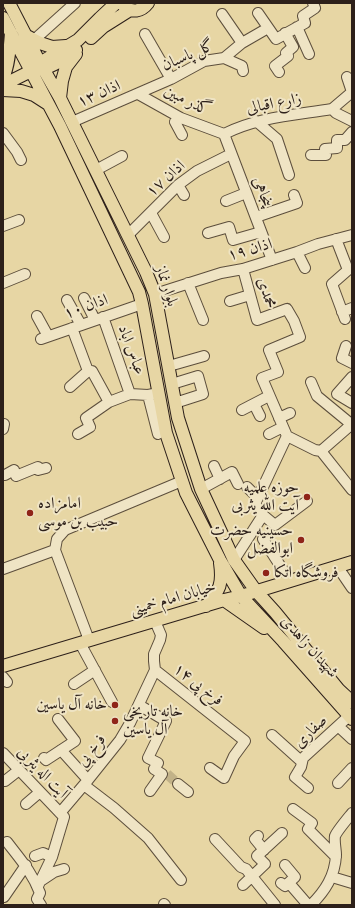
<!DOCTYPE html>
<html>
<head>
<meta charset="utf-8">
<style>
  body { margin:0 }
  #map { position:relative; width:355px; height:908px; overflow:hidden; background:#e7d6a4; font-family:"IM FELL Great Primer",serif }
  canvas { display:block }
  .frame { position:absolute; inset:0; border:4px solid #2d201a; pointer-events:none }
</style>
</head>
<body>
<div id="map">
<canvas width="355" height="908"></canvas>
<div class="frame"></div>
</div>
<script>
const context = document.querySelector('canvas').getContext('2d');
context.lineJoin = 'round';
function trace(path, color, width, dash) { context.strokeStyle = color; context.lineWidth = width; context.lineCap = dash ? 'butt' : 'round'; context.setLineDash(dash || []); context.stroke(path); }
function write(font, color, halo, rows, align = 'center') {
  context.font = font + ' "IM FELL Great Primer",Amiri,serif'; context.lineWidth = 4; context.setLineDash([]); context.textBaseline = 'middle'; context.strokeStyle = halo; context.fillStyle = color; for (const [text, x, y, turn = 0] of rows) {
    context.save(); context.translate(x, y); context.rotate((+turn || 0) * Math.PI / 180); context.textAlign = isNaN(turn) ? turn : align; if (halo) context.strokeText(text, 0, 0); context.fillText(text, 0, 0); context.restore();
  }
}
trace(new Path2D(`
  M167,774L178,784`), '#c2b288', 10, [10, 5]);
const minor = new Path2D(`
  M258,13L276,39L305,23L303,16L315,8L313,3
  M222,14L242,43
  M297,27L309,54
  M145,34L171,79
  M34,40L75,3
  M224,58L242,66L243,71
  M279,72L275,66L288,56L286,53L293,47L285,33
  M138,94L181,118L224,134
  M332,109L352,92L347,77
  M332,109L336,113L352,121
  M181,118L175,122L182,135
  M256,121L277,139L289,175
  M72,122L171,79L204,61L224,58L242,43L268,28
  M3,133L17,152L21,160
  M224,134L272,260
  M224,134C257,117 296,115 332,109
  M311,155H326L325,149L337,148V140H345L352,132
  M96,170L122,156
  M178,185L184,195
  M226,201L246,193
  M151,213L164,237
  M256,217L297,203L294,195
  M3,226L19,220
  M208,233L229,227L233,240L261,232
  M128,235L178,185L197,171L231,154
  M336,239L348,270L332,284L345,319
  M297,252L305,268
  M243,269L257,320L287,309L294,321L300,337L269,350L278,372L262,378L287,436
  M3,283L25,274
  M188,283L203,320
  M155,294L221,273L243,269L297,252L318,244L352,235
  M84,298L95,320
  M67,300L81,325
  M230,301L250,295
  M342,312L352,308
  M37,316L48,336
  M103,317L130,394
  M72,328L88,371
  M41,339L142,304
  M346,346L342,358L352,363
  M169,366L204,356
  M88,371H92L109,402
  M352,377L337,394L352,403
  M311,382L317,396L351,424
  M172,384L198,376L203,394L175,403
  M70,387L88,371
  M148,395L158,434
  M254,404L260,416
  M242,410L269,396
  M279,418L290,413
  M3,424H4L3,429
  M78,434L90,427L86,418L109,402L130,394L148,395L159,393
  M269,434L283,427
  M321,451L352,490
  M321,451L352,424
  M214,466L220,479
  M5,475L14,470L16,476L38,467V470L46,468
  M247,487L258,498
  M201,489L232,472L238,484
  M307,501L275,525L263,515L255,504L287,436L315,450L321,451
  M263,539L290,581
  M55,550L57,539L65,530L182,481
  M234,560L263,515
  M337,566L352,588
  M3,569L55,550L89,640
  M155,621L161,635L160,640L154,654V661L155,670L245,741L234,756L224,778L210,768
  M80,643L112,702
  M3,677L7,682
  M74,684L95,670
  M139,705L166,721L148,758L158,763L154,769L162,774L150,791
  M338,726L352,739
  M272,735L302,762
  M61,750L88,780
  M3,753L64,817L52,857L38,886
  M44,758L46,760L75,741L58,719
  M5,781L19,770
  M338,783L352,768
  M178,784L188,792
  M84,785L114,808L148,838L181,880
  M308,788L295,777L301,767L303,758L349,716
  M26,804L40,792
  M293,809L312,823L308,829L336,857
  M60,813L88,780L120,740L130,723L155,670
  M258,836L255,839L264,850
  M215,839L241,867L246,869L275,905
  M7,842C20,859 32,872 40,893L37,899L41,905
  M35,856L43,853L52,857
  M332,877L352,883
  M42,880L54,872L64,869
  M281,883L285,886L295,877L285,865
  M289,883L308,905
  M243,885L265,864L257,856L282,833
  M4,897L26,865
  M164,904L165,905
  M311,905C325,891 335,876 336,855C336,849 334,842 335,836C337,831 348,818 352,813`);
const major = new Path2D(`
  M9,3L40,63L60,98L146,272L155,294L178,418L201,489L234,560L256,591L275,612L339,690L352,702
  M124,6C132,13 141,12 148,3
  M3,18L60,126L139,292L142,304L166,433L186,493L220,560L241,596L283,641L352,719
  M25,35L40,43L52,47L66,46
  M91,38L103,27L130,10
  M36,70C51,69 64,58 76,50
  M3,77C9,67 10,45 11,33
  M3,85L31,71L40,63L78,40L100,18L116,3
  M3,90L21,91L34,95L48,104
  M60,98L62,81L66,67L76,54
  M224,600L264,628
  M206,606C220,590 223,584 220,563
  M3,666L224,600L241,596L352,562`);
trace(minor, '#5c4e3c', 12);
trace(major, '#2d201a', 14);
trace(minor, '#efe4c4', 10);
trace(major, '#e7d6a4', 12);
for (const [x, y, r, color] of [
  [307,497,4,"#8f2418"],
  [30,513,4,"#8f2418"],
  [301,540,4,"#8f2418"],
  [266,573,4,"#8f2418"],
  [115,705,4,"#8f2418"],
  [115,721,4,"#8f2418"]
]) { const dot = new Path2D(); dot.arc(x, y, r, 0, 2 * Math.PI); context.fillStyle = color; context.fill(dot); trace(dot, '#efe4c4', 1.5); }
write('16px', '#2d201a', '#efe4c4', [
  ["گل پاسبان",188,56,-23],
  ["اذان ۱۳",99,94,-23],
  ["گذر مبین",187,101,26],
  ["زارع اقبالی",274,104,-11],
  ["اذان ۱۷",166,179,-41],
  ["پنجاهی",262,192,69],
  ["اذان ۱۹",250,250,-15],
  ["بلوار نماز",166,286,72],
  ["محمدی",266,293,73],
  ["اذان ۱۰",86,307,-19],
  ["عباس اباد",131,350,70],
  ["خیابان امام خمینی",173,599,-16],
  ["شهیدان زاهدی",309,647,48],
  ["فرخ پی ۱۴",198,685,38],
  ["صفاری",311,732,-45],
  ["فرخ پی",92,751,-52],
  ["آیت اله یثربی",42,773,46]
]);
write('16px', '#2d201a', '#efe4c4', [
  ["حوزه علمیه",299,488],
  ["آیت الله یثربی",299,506],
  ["امامزاده",38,504,"left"],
  ["حبیب بن موسی",38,522,"left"],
  ["حسینیه حضرت",293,531],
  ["ابوالفضل",293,549],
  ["فروشگاه اتکا",274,573,"left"],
  ["خانه آل یاسین",107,705],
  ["خانه تاریخی",123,712,"left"],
  ["آل یاسین",123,730,"left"]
], 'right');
</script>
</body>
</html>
